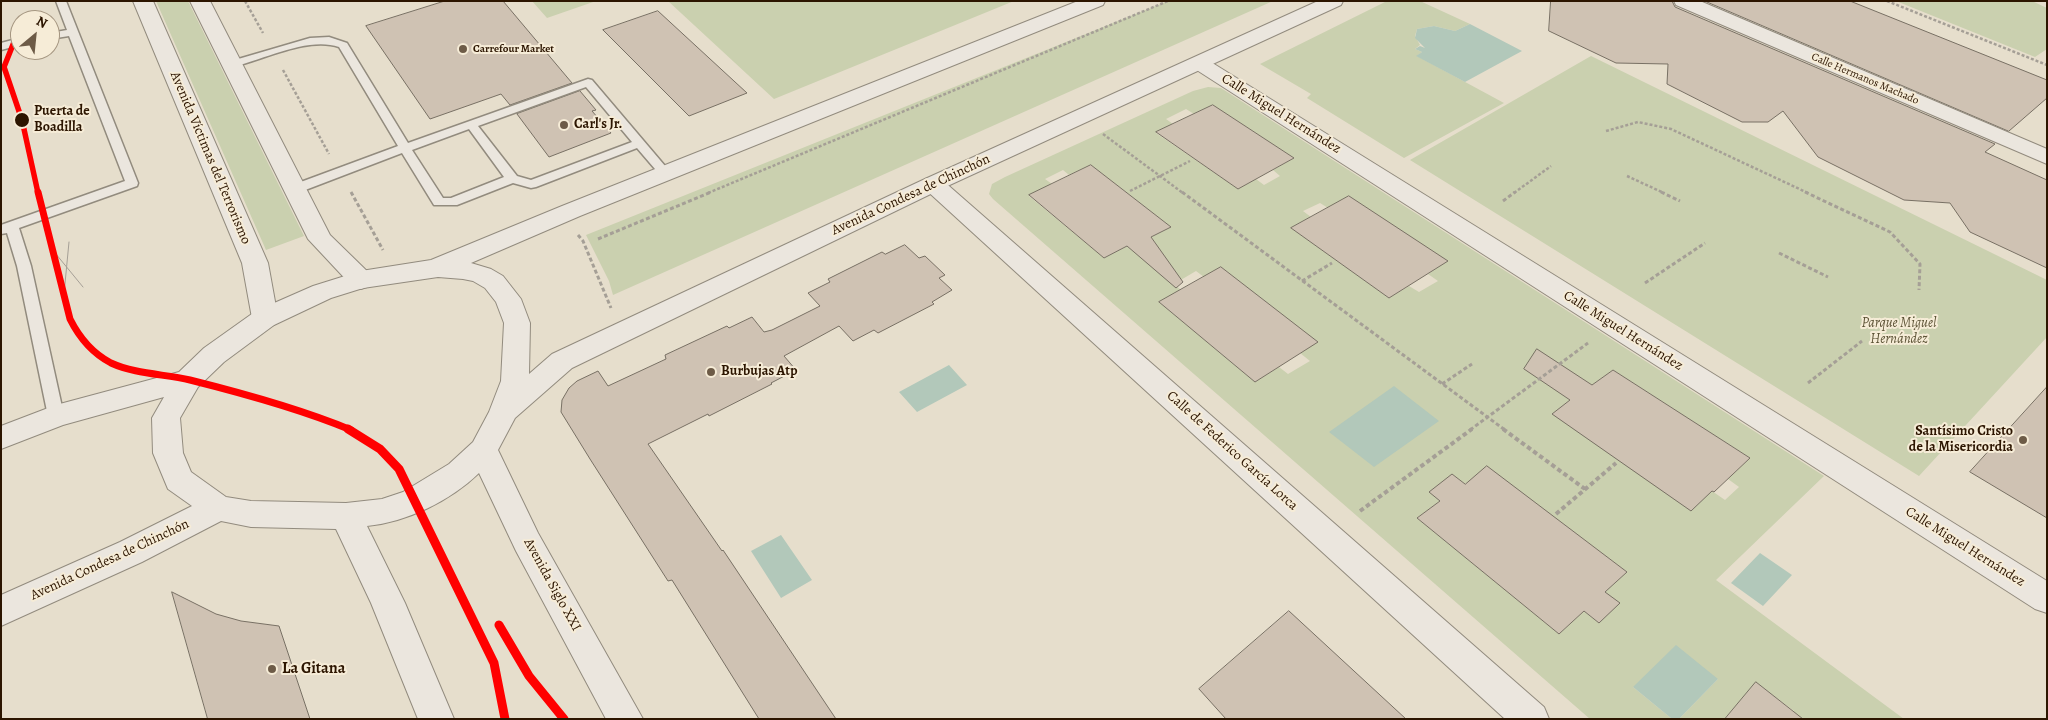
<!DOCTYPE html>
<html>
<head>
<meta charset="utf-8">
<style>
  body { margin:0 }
  #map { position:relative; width:2048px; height:720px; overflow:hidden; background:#e6decc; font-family:Alegreya,serif }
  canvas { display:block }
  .frame { position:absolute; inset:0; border:2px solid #2c1500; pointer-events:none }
  .north { position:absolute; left:10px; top:10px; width:50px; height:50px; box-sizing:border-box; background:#f6ecd7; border:1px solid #a59681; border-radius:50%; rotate:28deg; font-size:14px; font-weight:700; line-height:20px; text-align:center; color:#2c1500 }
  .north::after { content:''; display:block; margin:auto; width:18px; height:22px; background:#6d5b47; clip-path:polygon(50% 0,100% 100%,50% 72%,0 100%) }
</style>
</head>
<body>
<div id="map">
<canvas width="2048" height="720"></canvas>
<div class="frame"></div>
<div class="north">N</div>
</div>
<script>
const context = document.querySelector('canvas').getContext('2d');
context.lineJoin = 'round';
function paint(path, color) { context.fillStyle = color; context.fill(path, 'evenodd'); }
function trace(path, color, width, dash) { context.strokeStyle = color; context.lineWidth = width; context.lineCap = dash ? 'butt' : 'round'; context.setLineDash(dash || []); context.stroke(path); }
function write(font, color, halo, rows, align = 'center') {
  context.font = font + ' Alegreya,serif'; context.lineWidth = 4; context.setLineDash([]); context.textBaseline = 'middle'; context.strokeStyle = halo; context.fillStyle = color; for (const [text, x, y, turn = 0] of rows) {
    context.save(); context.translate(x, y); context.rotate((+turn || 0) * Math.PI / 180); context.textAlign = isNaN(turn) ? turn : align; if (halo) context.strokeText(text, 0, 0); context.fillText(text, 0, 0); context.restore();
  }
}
paint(new Path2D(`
  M156,1H188L304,236L266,250Z
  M532,1H596L547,18Z
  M668,1H1014L774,99Z
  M1168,1H1273L613,295L609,281L586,235Z
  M1387,1H1420L1470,24L1455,31L1434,26L1417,29L1415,36L1420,45L1415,49L1422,52L1417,56L1504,103L1404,158L1307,98L1311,94L1260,64Z
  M1896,1H2032L2047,8V49L2035,57Z
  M1591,56L2047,280V337L1919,476L1410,160Z
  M1208,87L1221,88L1824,476L1716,580L1904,719H1791L1794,711L1756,683L1725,719H1679L1718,679L1633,687L1672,719H1590L993,199L989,194L992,184L1005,177L1193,91ZM1213,105L1294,158L1273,170L1280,176L1264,185L1256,179L1238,189L1156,133L1173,124L1166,119L1186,109L1194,114ZM1091,165L1171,227L1151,237L1156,244L1136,253L1127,246L1104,258L1029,196L1052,184L1045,179L1063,170L1069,175ZM1349,196L1447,261L1428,274L1438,281L1419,292L1409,286L1389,298L1291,228L1311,217L1303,211L1320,203L1328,208ZM1221,267L1317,342L1300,353L1310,361L1288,374L1279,367L1255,382L1159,302L1181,290L1174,284L1196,271L1204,277ZM1613,370L1750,458L1728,479L1739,487L1725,500L1712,491L1553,414L1570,400L1560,393L1579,377L1592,385ZM1487,467L1627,572L1605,592L1599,623L1584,611L1559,634L1417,518L1440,501L1452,474L1465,484Z`), '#cad0af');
paint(new Path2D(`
  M1470,24L1522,51L1465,82L1416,56L1422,52L1415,49L1420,46L1425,48L1415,38L1417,29L1434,26L1455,31Z
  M949,365L967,385L917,412L899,392Z
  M1394,386L1439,421L1374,467L1329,432Z
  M781,535L812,580L781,598L751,551Z
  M1760,553L1792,575L1763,606L1731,583Z
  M1676,645L1718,679L1679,719H1672L1633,687Z`), '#b2c8ba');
const building = new Path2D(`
  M445,1H503L572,83L510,105L501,94L430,119L366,26Z
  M1551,1H1672L1675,7L1995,144L1985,152L2047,180V268L1970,232L1950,203L1904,200L1818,157L1783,111L1768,122H1742L1667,84L1668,64L1616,63L1549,31Z
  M1705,1H1850L2047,80V98L2009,131Z
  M658,11L747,93L689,116L603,30Z
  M580,91L596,110L592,111L611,133L549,157L517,114Z
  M1213,105L1294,158L1238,189L1156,132Z
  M1091,165L1171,227L1151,237L1183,282L1176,288L1127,246L1104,258L1029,195Z
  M1349,196L1448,261L1389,298L1291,228Z
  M905,245L919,258L925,256L945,275L939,278L952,290L932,302L934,304L878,333L874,330L853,341L839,326L784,356L796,370L771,383L772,384L709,416L708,414L648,444L722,551L723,550L836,719H759L672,580L668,581L590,459L561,412L562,400L569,388L577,381L598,371L608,386L666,359L665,355L727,326L729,328L752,317L764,332L772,330L820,306L808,293L830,282L828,279L882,252L885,254Z
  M1221,267L1318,342L1255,382L1159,302Z
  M1537,349L1592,385L1613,370L1750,458L1714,492L1712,491L1691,511L1552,414L1570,400L1524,369Z
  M2047,387V518L1970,472Z
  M1487,466L1627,572L1605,592L1620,603L1599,623L1584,611L1559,634L1417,518L1440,501L1429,492L1452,474L1465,484Z
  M172,592L216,614L241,621L279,626L310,719H208Z
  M1289,611L1406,719H1226L1199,689Z
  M1756,682L1803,719H1725Z`);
paint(building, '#cfc2b3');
trace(building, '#787064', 1);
const service = new Path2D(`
  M56,1H66L138,183L137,186L19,228L31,266L64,416L62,420L56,422L50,420L48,416L17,266L7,233L1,234V225L125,181L69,36L50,39V33L67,30Z
  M329,37L347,43L408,143L588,79L592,80L671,173L665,177L661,176L637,148L536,187L531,188L513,183L457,205H434L402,153L300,192H290L289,189L290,186L398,146L339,47C308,36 263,60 232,67L226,64L228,62L310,38ZM586,87L632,142L531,180L517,176L478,126ZM469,129L504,177L451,198H443L412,150Z
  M20,38V45L1,50V43Z`);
const minor = new Path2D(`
  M133,1H153L268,263L278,318L274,325L265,327L256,325L252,318L242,263Z
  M190,1H210L330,235L370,274L374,280L370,286L361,289L352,286L308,239Z
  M1674,1H1700L2047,149V164L1676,5Z
  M1199,57L1206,59L2047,581V613L2035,609L1192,67L1189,63L1192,59Z
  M933,177L941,179L1544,707L1549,719H1505L925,189L921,184L925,179Z`);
const tertiary = new Path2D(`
  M1078,1H1105L1103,5L580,216L471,263L491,269L503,276L521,299L530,323L529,374L552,354L925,179L1318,1H1343L1341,5L941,189L572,368L515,418L498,450L538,533L643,719H606L516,551L479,473C450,501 407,522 367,526L405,603L454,719H418L371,603L336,529L251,527L221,521L142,562L1,626V595L120,542L192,506L168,489L153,453L152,418L164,397L63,425L1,449V426L56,405L179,372L204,348L256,311L313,286L361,271L431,260L562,206ZM438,277L463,279L473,281L485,288L496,302L504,323L501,381L489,412L473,442L449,464L403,492L382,499L346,503L251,501L226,497L191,472L183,453L180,418L198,387L224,362L274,325L331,298L363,288Z`);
trace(service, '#928b7e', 3);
trace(minor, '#928b7e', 2);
trace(tertiary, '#928b7e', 2);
trace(new Path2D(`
  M245,1L263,33
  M1887,1L2047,65
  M283,70L329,154
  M1606,131L1638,122L1671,129L1808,193
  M1103,134L1183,193
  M1627,176L1664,193
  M1130,191L1190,161
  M708,193L1168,1
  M1514,193L1551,166`), '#a59f96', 2.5, [3, 2]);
trace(new Path2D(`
  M351,192L383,250
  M1182,192L1505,430
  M1661,192L1680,201
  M1805,192L1890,232L1920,264L1919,290
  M1503,201L1515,192
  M578,235L583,241L611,308
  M598,239L711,192
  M1779,253L1828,277
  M1302,281L1332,263
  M1645,283L1705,243
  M1808,383L1862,341
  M1442,384L1472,364
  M1470,430L1588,343`), '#a59f96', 3, [4, 2.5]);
trace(new Path2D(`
  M1503,429L1585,489
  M1360,511L1472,429
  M1556,514L1616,463`), '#a59f96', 4, [4.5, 3]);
paint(service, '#ebe6de');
paint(minor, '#ebe6de');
paint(tertiary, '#ebe6de');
trace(new Path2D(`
  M51,248L83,287
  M64,294L69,242`), '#a59f96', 1);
trace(new Path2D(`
  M20,27L4,67L22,120L38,193`), '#f00', 5.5);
trace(new Path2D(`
  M38,192L70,319C79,337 92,353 111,363C135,374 164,374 190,380C242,393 301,409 351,430`), '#f00', 7);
trace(new Path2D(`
  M348,429L380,449L399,469L494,663L505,719
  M499,625L529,676L564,719`), '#f00', 9);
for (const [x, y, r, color] of [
  [463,49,5,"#6d5b47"],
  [22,120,8,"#2c1500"],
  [564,125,5,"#6d5b47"],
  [711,372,5,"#6d5b47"],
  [2023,440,5,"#6d5b47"],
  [272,669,5,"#6d5b47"]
]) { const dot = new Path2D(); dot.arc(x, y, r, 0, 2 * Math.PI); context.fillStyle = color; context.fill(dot); trace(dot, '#f6ecd7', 2); }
write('bold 11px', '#2c1500', '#f6ecd7', [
  ["Carrefour Market",473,49]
], 'left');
write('11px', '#2c1500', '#f6ecd7', [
  ["Calle Hermanos Machado",1865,79,23]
]);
write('bold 14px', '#2c1500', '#f6ecd7', [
  ["Puerta de",34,112],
  ["Boadilla",34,128]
], 'left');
write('14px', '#2c1500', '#f6ecd7', [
  ["Calle Miguel Hernández",1281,114,32],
  ["Avenida Víctimas del Terrorismo",210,158,67],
  ["Avenida Condesa de Chinchón",911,195,-25],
  ["Calle Miguel Hernández",1623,331,32],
  ["Calle de Federico García Lorca",1232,451,42],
  ["Calle Miguel Hernández",1965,547,32],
  ["Avenida Condesa de Chinchón",110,560,-25],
  ["Avenida Siglo XXI",552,585,61]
]);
write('bold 14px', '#2c1500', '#f6ecd7', [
  ["Carl's Jr.",574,125],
  ["Burbujas Atp",721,372],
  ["Santísimo Cristo",2013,432,"right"],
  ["de la Misericordia",2013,448,"right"]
], 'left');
write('italic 14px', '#5c5235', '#f6ecd7', [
  ["Parque Miguel",1899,324],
  ["Hernández",1899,340]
]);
write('bold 16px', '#2c1500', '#f6ecd7', [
  ["La Gitana",282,669]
], 'left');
</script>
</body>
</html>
